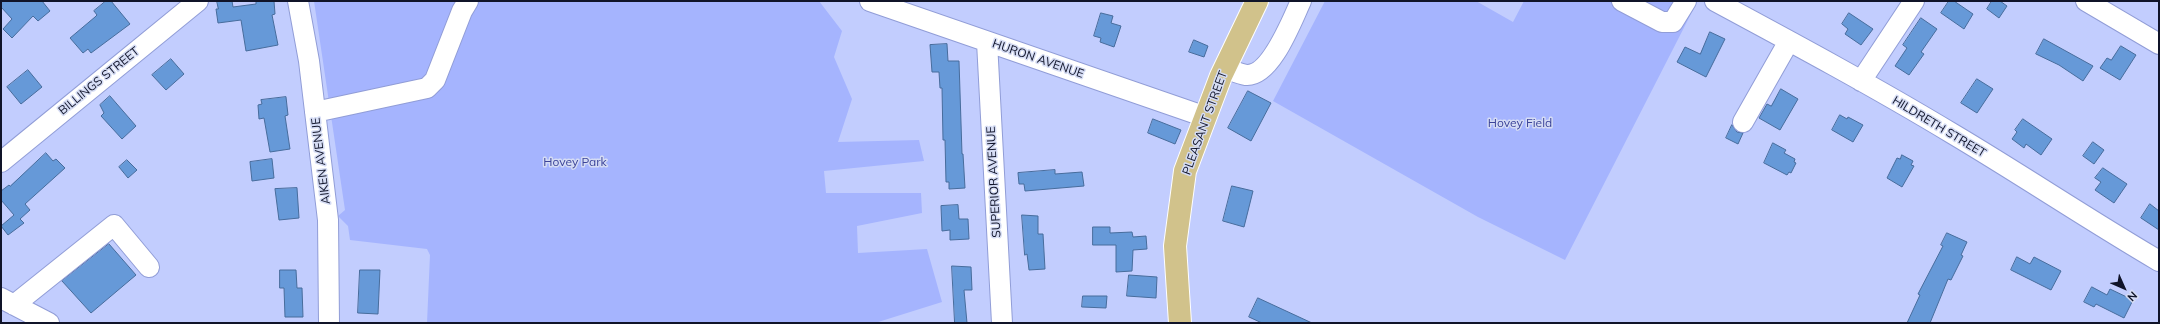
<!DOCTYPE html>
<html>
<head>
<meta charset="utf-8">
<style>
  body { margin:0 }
  #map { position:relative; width:2160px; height:324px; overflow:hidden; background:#c2cdfe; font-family:Mulish,sans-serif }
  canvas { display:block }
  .frame { position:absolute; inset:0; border:2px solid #101429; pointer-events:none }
  .north { position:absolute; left:2104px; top:268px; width:40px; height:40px; -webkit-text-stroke:3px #d5dcf4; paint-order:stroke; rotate:135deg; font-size:11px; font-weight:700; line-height:16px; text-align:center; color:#101429 }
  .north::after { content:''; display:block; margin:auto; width:14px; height:18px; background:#101429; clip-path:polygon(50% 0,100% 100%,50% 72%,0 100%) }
</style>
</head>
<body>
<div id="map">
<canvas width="2160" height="324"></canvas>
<div class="frame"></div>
<div class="north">N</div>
</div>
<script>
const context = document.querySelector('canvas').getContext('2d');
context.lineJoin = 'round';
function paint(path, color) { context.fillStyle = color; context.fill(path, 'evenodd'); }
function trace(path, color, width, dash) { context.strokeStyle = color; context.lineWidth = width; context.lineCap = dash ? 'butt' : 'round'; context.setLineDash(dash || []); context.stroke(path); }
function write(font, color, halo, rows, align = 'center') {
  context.font = font + ' Mulish,sans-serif'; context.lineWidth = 3; context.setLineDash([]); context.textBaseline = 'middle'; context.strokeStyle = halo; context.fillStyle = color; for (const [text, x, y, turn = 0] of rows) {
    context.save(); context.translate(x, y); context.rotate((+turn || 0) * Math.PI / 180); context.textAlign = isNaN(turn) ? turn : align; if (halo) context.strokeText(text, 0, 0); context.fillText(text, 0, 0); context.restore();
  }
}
paint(new Path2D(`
  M314,1H819L842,31L834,57L852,99L838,142L919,140L924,161L824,171L826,193H921L922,213L857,226L858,253L927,249L942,302L875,323H427L430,255L427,249L350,240L348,226L338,216L345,210Z
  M1325,1H1476L1513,22L1524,1H1677L1693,10L1565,260L1478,217L1273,101Z`), '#a5b4fe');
const building = new Path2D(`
  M1,1H42L50,11L38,21L33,16L12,38L3,29L12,19L1,7Z
  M106,1H111L130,24L91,53L88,49L83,53L70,38L95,17L97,15L94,11Z
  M217,1H232L233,7L256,4V1H274L275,14L272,15L278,45L246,51L241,20L218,23L216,9H218Z
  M1949,1H1954L1973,14L1964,29L1941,13Z
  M1992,1H2000L2007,6L1999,18L1987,9Z
  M1101,13L1113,16L1111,23L1121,26L1114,47L1100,42L1101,38L1094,36Z
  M1849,13L1873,29L1861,45L1845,34L1848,29L1842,24Z
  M1921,18L1937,29L1921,52L1924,54L1909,75L1895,66L1907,48L1903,45Z
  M1710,32L1725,39L1706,77L1677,62L1685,47L1700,54Z
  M2044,39L2093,66L2083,81L2059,65L2036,54Z
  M1194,40L1208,46L1204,57L1189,52Z
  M947,44L948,61H959L962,154H963L965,188L949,189V182H946L945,140H943L942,88H940L939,72H932L930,45Z
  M2121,46L2136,55L2120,80L2100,68L2107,58L2111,60Z
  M171,59L184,74L166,90L152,75Z
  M28,70L42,87L21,104L7,87Z
  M1977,79L1993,89L1977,113L1961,103Z
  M1781,89L1798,99L1780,130L1759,118L1767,104L1771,106Z
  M1248,91L1271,103L1251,141L1228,128Z
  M110,96L136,126L122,139L101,116L104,113L100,105Z
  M286,97L288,115L285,116L290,149L270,152L264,118L259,119L258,105L262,104L261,100Z
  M1840,115L1847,119L1848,117L1863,125L1853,142L1832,130Z
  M1153,119L1181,130L1175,144L1148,133Z
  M2023,119L2052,139L2041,155L2026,144L2024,148L2012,139L2017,132L2015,130Z
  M1732,125L1737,132L1743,133L1738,144L1726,138Z
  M2093,142L2104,150L2094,164L2083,156Z
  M1773,143L1786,150L1784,153L1795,159L1794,162L1796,163L1791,173L1789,172L1787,175L1764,163Z
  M46,153L53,161L56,159L65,168L25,204L30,210L20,219L24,223L8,235L1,226L14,215L1,200V191L9,185L10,186Z
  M1902,155L1913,161L1911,165L1914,166L1902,187L1887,178L1897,158L1900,159Z
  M272,159L274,178L252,181L250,162Z
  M127,160L137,170L128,178L119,167Z
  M2103,168L2127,184L2114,203L2095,190L2101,182L2095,178Z
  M1055,170V174L1082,172L1084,186L1025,191L1024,184H1019L1018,173Z
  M1232,186L1253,191L1244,227L1223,221Z
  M297,188L299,218L279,220L275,189Z
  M2150,204L2159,211V230L2141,218Z
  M958,205L959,219H968L969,239L950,240V230L942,231L941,206Z
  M1022,215L1038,216V234H1043L1045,269L1029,270L1027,254L1025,255Z
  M1093,227H1110V233L1132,232L1133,237L1146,236L1147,249L1133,250L1132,271L1116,272V245H1093Z
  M1947,233L1967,242L1961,255L1963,256L1951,280L1948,279L1930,323H1907L1920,295L1918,294L1943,246L1941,245Z
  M109,244L136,275L91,313L62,281Z
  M2017,257L2030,264L2034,257L2061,271L2051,290L2011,270Z
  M952,266L971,267L972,290H964L967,323H955Z
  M280,270H296L297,288H302L303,317H285L284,288H280Z
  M360,270H380L378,314L358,313Z
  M1129,275L1157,277L1156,298L1127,296Z
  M2092,287L2107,295L2110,289L2133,300L2124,318L2096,304L2094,307L2084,302Z
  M1083,296H1107L1106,308L1082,307Z
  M1258,298L1312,323H1262L1249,317Z`);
paint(building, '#6699d8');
trace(building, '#476c9c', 1);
const minor = new Path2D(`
  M298,1L309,61L328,220L329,323
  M870,1L1206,117
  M1622,1L1662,22H1673L1686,1
  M1715,1C1795,44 1875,87 1953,134C2022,175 2089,220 2159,261
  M2086,1L2159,44
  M987,42L1002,323
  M1225,68C1231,70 1239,74 1246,75C1271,77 1292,20 1301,1
  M1861,81L1914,1
  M315,112L427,88L435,80L462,11L468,1
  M1743,122L1789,41
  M1,162L198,1
  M1,298L49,323
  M14,305L114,225L149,267`);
const major = new Path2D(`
  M1180,323L1175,246L1185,171L1221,76L1257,1`);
trace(minor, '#919dd7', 22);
trace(major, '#fff', 24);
trace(minor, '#fff', 20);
trace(major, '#d1c28b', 22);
write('12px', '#101429', '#d5dcf4', [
  ["HURON AVENUE",1038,59,19],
  ["BILLINGS STREET",99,81,-39],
  ["PLEASANT STREET",1205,123,-70],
  ["HILDRETH STREET",1939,127,31],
  ["AIKEN AVENUE",321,161,-97],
  ["SUPERIOR AVENUE",994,182,-93]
]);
write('12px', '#3b449a', '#d5dcf4', [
  ["Hovey Field",1520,123],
  ["Hovey Park",575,162]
]);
</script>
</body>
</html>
